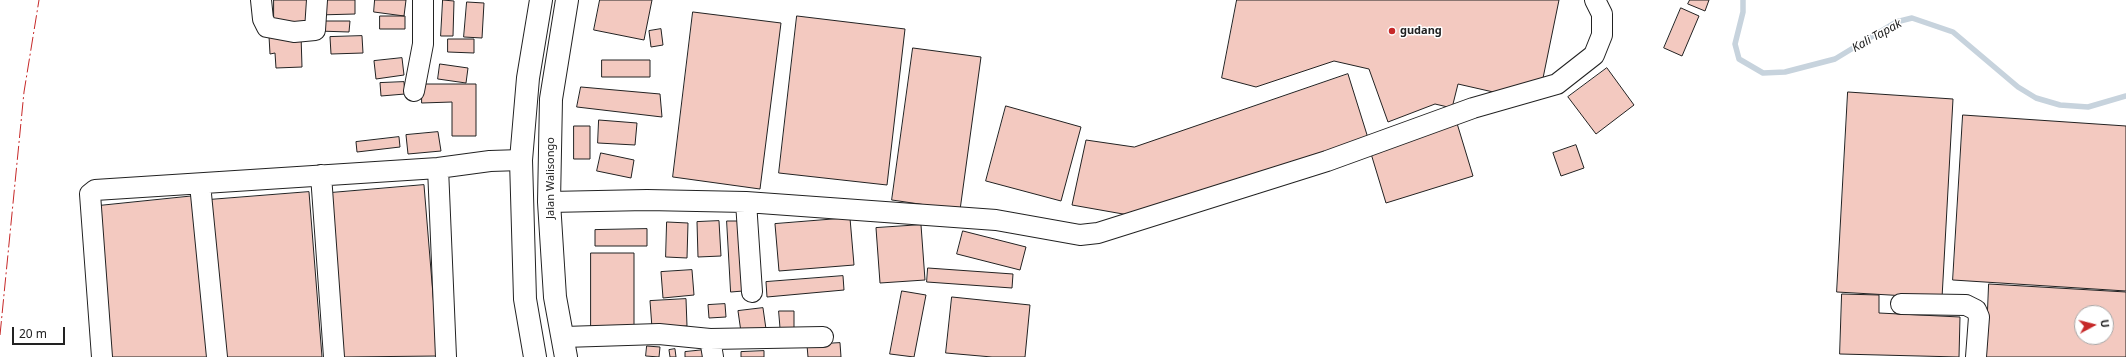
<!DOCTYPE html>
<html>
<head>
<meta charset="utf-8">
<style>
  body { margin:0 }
  #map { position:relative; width:2126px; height:357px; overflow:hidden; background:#fff; font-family:"Noto Sans",sans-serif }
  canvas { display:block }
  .north { position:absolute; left:2074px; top:305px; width:40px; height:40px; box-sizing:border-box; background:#fff; border:1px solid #a7a7a7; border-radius:50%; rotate:83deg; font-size:11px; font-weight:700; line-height:16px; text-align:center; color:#222 }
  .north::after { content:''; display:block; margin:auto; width:14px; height:18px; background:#c62828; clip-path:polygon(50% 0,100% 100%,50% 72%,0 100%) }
  .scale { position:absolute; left:12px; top:327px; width:53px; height:18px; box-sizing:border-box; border:2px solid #222; border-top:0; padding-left:5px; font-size:12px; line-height:14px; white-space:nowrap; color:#222; -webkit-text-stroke:3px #fff; paint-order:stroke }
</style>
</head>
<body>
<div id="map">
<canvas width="2126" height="357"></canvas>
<div class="north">U</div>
<div class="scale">20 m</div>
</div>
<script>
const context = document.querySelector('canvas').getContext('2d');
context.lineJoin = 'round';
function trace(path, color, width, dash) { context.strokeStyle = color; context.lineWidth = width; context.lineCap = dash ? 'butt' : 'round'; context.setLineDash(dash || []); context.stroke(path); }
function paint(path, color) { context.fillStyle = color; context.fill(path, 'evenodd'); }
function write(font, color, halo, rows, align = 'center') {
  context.font = font + ' "Noto Sans",sans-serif'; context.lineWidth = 3; context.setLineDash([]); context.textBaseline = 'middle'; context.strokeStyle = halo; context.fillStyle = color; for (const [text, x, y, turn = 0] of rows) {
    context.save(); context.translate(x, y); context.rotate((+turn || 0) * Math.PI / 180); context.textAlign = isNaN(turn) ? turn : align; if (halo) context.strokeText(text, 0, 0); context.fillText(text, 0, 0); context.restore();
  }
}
trace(new Path2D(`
  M1743,0V12L1735,44L1739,59L1763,73L1785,72L1835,59L1896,22L1912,18L1953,32L2018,87L2036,98L2060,105L2088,107L2126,96`), '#c7d3dd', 5.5);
const building = new Path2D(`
  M274,0H314V27L274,26Z
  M318,0H355V14L318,15Z
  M375,0H406L404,16L374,12Z
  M443,0L454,1L453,36H441Z
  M600,0H652L644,40L594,30Z
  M1237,0H1559L1542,83L1502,94L1458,84L1452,108L1435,104L1388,122L1369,69L1334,61L1256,87L1222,78Z
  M1690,0H1709L1705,11L1688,4Z
  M467,2L484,3L482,38L464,37Z
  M1681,8L1699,16L1682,56L1664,48Z
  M693,12L781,23L760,189L673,177Z
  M380,16H405V29H380Z
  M797,16L905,29L887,185L779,173Z
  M318,21H350L349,32L318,31Z
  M661,29L663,45L651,47L649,31Z
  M301,35L302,67L276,68L275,53L270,54L269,36Z
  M362,36L363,53L331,54L330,37Z
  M448,39H474V53L448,52Z
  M913,48L981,57L960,210L892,200Z
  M402,58L404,75L376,79L374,61Z
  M602,60H650V77H602Z
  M440,64L468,68L466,83L438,79Z
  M1607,68L1634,105L1596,134L1568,97Z
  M1348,74L1368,138L1140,217L1072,205L1086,140L1134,147Z
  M404,82L405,94L381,96L380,83Z
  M422,84H476V136H452V102L422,103Z
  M581,87L660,94L662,117L577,107Z
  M1848,92L1953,99L1942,298L1837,292Z
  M1006,106L1081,127L1061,201L986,181Z
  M1963,115L2126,126V291L1953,280Z
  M599,120L637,123L635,145L598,143Z
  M1456,120L1473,176L1386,203L1369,147Z
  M574,126H590V159H574Z
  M438,132L441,151L408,154L406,135Z
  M399,137L400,147L357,152L356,142Z
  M1576,145L1584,168L1561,176L1553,153Z
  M601,153L634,160L631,178L597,171Z
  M424,185L438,356L343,357L330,193Z
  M309,192L322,357H220L208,200Z
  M195,196L208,357H110L98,206Z
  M850,218L854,265L779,271L775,224Z
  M719,221L721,256L698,257L697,222Z
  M727,221H739L743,291L731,292Z
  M667,222L688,223L687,258L666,257Z
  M921,225L925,280L880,283L876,228Z
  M647,229V246H595V230Z
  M963,231L1026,247L1020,270L957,254Z
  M591,253H634V333H591Z
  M928,268L1013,274L1012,288L927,282Z
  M692,270L694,295L663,298L661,272Z
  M843,276L844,290L767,297L766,282Z
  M1989,284L2126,292V357H1986ZM2082,313H2106V337H2082Z
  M902,291L926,295L914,357L890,354Z
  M1842,294L1879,295V313L1960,317L1959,357L1840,354Z
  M952,297L1030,305L1025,357H992L946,353Z
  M686,299L687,326L652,328L650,301Z
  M725,304L726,317L709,318L708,305Z
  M763,308L766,329L741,332L738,311Z
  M779,311H794V335H781Z
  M840,343L841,357H808L807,345Z
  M647,346L660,347L659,357L646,356Z
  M675,349L676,357H670L669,350Z
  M704,350L705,357H685V352Z
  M764,351V357H741V352Z`);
paint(building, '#f3c9c0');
trace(building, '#222', 1);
const minor = new Path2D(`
  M261,0L263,19L267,27L294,32L315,30L317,0
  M414,91L423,44V0
  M438,168L446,357
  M321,175L334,357
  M200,184L217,357
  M549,202L647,200L746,202L996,220L1080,235L1098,233L1327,161L1473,108L1557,84L1594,55L1602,35V14L1595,0
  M746,202L752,292
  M1901,304L1966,305L1976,310L1979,317L1976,357
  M564,337L659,334L710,339L823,337
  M710,339L713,357
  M102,357L90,194L95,190L438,168L490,161L521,160`);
const highway = new Path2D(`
  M535,357L525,299L521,160L528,78L541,0
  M566,357L555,297L549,202L551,99L567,0`);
trace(minor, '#222', 22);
trace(highway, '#222', 24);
trace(minor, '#fff', 20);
trace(highway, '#fff', 22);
trace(new Path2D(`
  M0,335L24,92L39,0`), '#c62828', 1, [14, 3, 2, 3]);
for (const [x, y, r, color] of [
  [1392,31,4,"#c62828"]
]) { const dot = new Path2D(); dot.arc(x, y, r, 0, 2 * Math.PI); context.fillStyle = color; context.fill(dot); trace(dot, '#fff', 1.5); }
write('bold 11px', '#222', '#fff', [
  ["gudang",1400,31]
], 'left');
write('11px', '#222', '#fff', [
  ["Jalan Walisongo",551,178,-90]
]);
write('italic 12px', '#222', '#fff', [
  ["Kali Tapak",1877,36,-29]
]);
</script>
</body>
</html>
